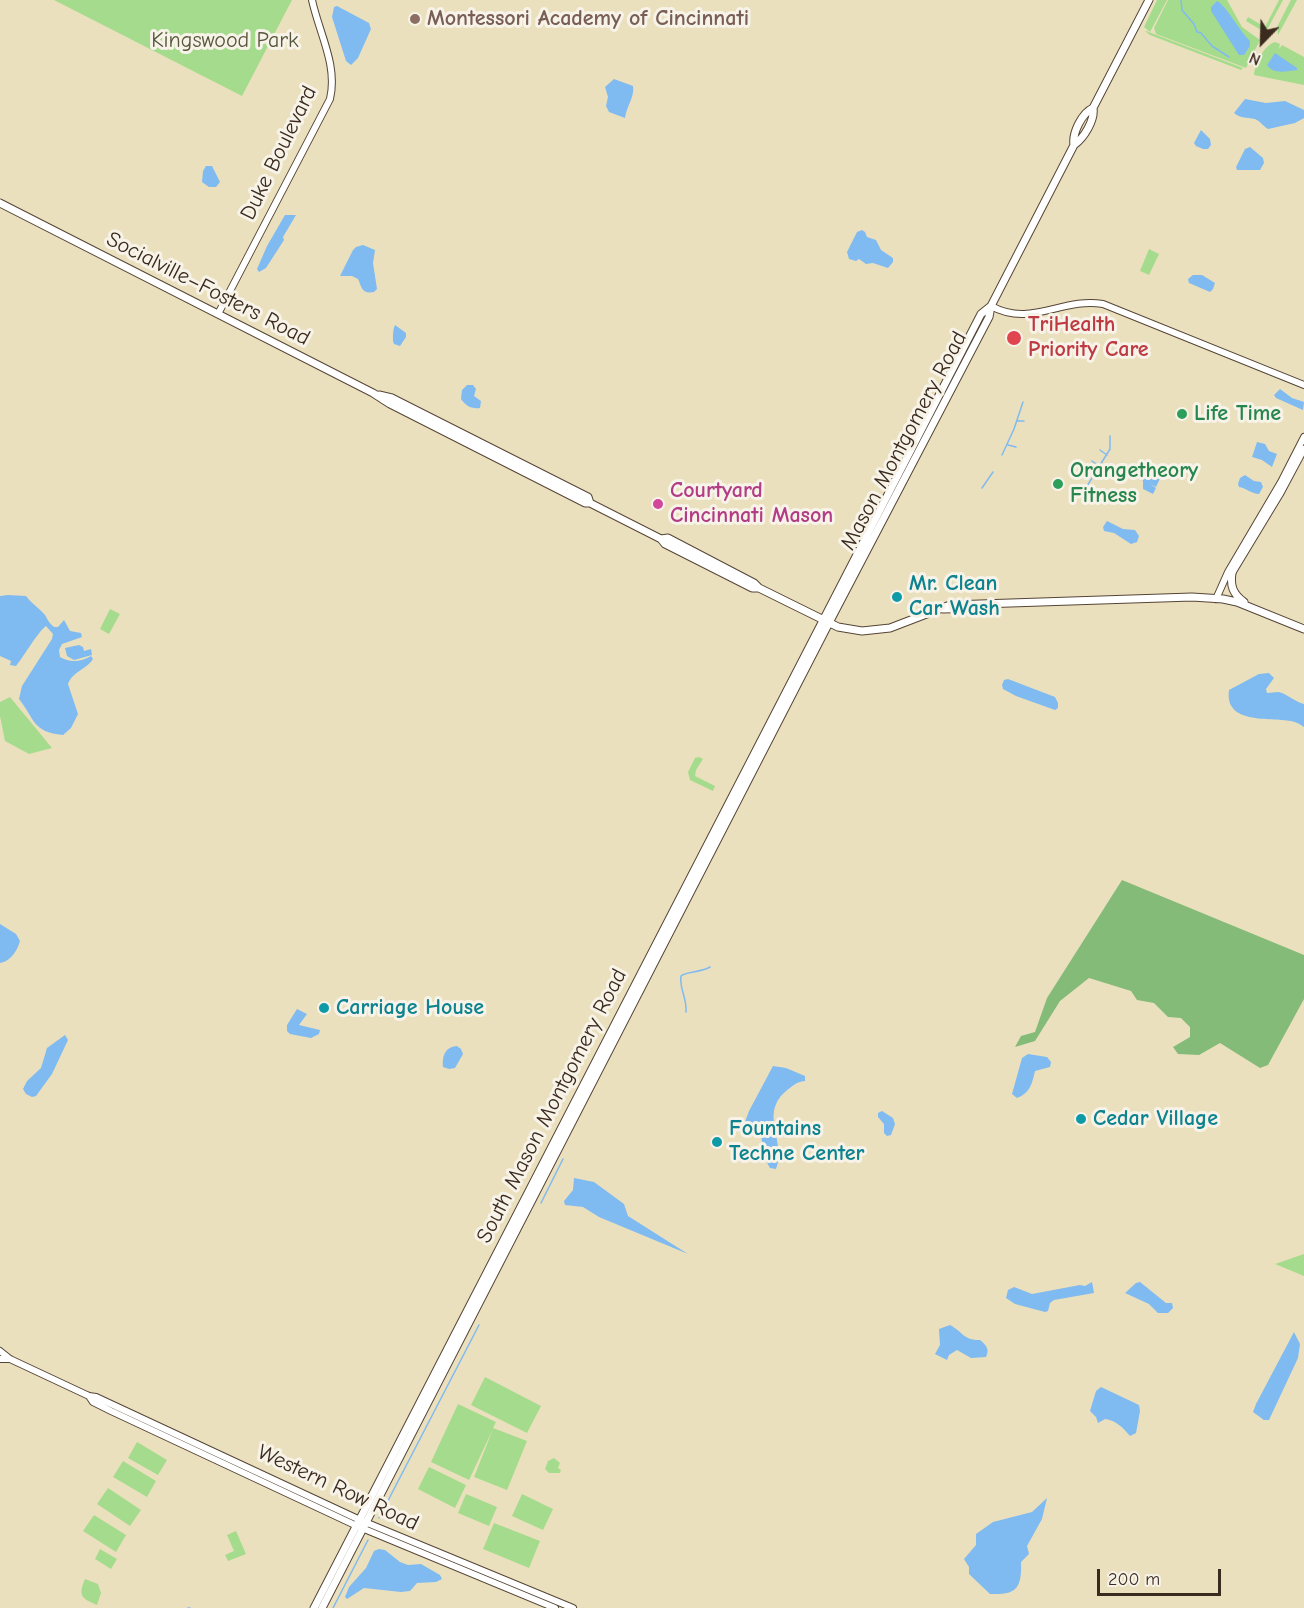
<!DOCTYPE html>
<html>
<head>
<meta charset="utf-8">
<style>
  body { margin:0 }
  #map { position:relative; width:1304px; height:1608px; overflow:hidden; background:#ebe0be; font-family:"Comic Neue",sans-serif }
  canvas { display:block }
  .north { position:absolute; left:1232px; top:12px; width:60px; height:60px; -webkit-text-stroke:4px #f7f3e8; paint-order:stroke; rotate:203deg; font-size:16px; font-weight:700; line-height:24px; text-align:center; color:#3b2a1e }
  .north::after { content:''; display:block; margin:auto; width:21px; height:27px; background:#3b2a1e; clip-path:polygon(50% 0,100% 100%,50% 72%,0 100%) }
  .scale { position:absolute; left:1097px; top:1569px; width:124px; height:27px; box-sizing:border-box; border:3px solid #3b2a1e; border-top:0; padding-left:8px; font-size:18px; line-height:21px; white-space:nowrap; color:#3b2a1e; -webkit-text-stroke:4px #f7f3e8; paint-order:stroke }
</style>
</head>
<body>
<div id="map">
<canvas width="1304" height="1608"></canvas>
<div class="north">N</div>
<div class="scale">200 m</div>
</div>
<script>
const context = document.querySelector('canvas').getContext('2d');
context.lineJoin = 'round';
function paint(path, color) { context.fillStyle = color; context.fill(path, 'evenodd'); }
function trace(path, color, width, dash) { context.strokeStyle = color; context.lineWidth = width; context.lineCap = dash ? 'butt' : 'round'; context.setLineDash(dash || []); context.stroke(path); }
function write(font, color, halo, rows, align = 'center') {
  context.font = font + ' "Comic Neue",sans-serif'; context.lineWidth = 6; context.setLineDash([]); context.textBaseline = 'middle'; context.strokeStyle = halo; context.fillStyle = color; for (const [text, x, y, turn = 0] of rows) {
    context.save(); context.translate(x, y); context.rotate((+turn || 0) * Math.PI / 180); context.textAlign = isNaN(turn) ? turn : align; if (halo) context.strokeText(text, 0, 0); context.fillText(text, 0, 0); context.restore();
  }
}
paint(new Path2D(`
  M54,0H292L242,96Z
  M1157,0H1167L1150,32L1144,27Z
  M1168,0H1227L1242,27L1260,40L1246,68L1156,34L1154,28Z
  M1279,0H1283L1267,30H1261L1246,21L1248,17L1265,27Z
  M1291,0H1297L1278,35L1277,27Z
  M1145,31H1146L1243,68L1241,70L1150,35Z
  M1275,42L1280,44L1279,49L1282,45L1304,57V85L1254,75C1255,64 1264,45 1275,42Z
  M1149,249L1159,254L1149,275L1140,271Z
  M110,609L120,614L109,634L100,629Z
  M10,697L52,748L29,754L5,741L0,716V702Z
  M699,757L703,759L696,770L695,776L715,786L713,791L690,780L688,772L695,758Z
  M1304,1254V1276L1275,1264Z
  M485,1377L541,1406L527,1433L471,1405Z
  M458,1404L496,1422L493,1428L527,1441L507,1490L474,1477L493,1429L469,1480L431,1462Z
  M137,1442L167,1460L158,1475L128,1458Z
  M554,1458L560,1463L558,1468L561,1470L560,1473H549L545,1469L548,1461Z
  M123,1461L156,1481L147,1497L113,1477Z
  M429,1467L466,1485L455,1508L418,1489Z
  M108,1488L141,1510L130,1526L97,1504Z
  M466,1494L497,1507L489,1526L458,1513Z
  M522,1494L553,1509L543,1530L512,1516Z
  M94,1515L126,1535L116,1552L83,1531Z
  M494,1523L540,1541L529,1568L483,1549Z
  M236,1531L246,1554L228,1561L225,1555L234,1551L227,1535Z
  M100,1549L117,1559L111,1569L95,1559Z
  M85,1579L98,1584L101,1593L97,1605C81,1598 78,1596 85,1579Z`), '#a5db8c');
paint(new Path2D(`
  M1122,880L1304,955V999L1268,1065L1260,1068L1220,1043L1199,1055L1178,1054L1173,1047L1190,1037V1027L1181,1018L1168,1017L1154,1003L1137,1000L1131,991L1089,978L1060,1001L1035,1041L1015,1047L1021,1036L1035,1032L1047,998Z`), '#84bb78');
paint(new Path2D(`
  M1217,1C1226,5 1240,32 1250,41V46L1244,55H1239L1211,11V7Z
  M337,6L369,23L371,29L358,58L351,65L346,61L332,17L334,7Z
  M1275,53L1297,68V70C1287,71 1274,75 1267,65Z
  M614,79L633,86C635,97 626,107 625,118L609,112L606,106L608,97L605,87Z
  M1245,99L1266,103L1285,101L1304,110V118L1295,123L1268,129C1263,126 1260,121 1255,119C1246,117 1242,119 1234,113Z
  M1201,130L1210,139L1211,145L1208,149H1203L1196,146L1194,143Z
  M1250,147L1263,158L1264,163L1260,170H1237L1236,167L1245,149Z
  M206,166H212L220,182L216,187H209L202,182L203,171Z
  M285,215H296L283,237L284,240L266,268L259,272L257,269L267,246Z
  M862,230L865,232L867,237L876,240L881,250L893,258V262L888,268L873,263L866,264L859,259L856,261L849,259L847,252L857,232Z
  M363,245L375,250L373,263L377,289L374,292C362,294 362,288 358,279L352,276H340L353,250L356,247Z
  M1193,275H1202L1215,283L1213,289L1210,292L1189,283L1188,279Z
  M395,325L406,333V337L400,346L394,344C392,340 393,329 395,325Z
  M467,385H473L476,389L474,396L481,401L480,408C471,409 466,406 461,399L462,390Z
  M1280,389L1292,398L1304,402L1303,410L1276,398L1274,395Z
  M1257,442L1265,444L1269,451L1277,454L1272,467L1262,460L1252,457Z
  M1145,463L1156,468L1152,476L1157,469L1163,472L1156,487L1150,484L1156,488L1153,494L1143,489V481L1140,477Z
  M1245,475L1254,481L1261,482L1263,487L1259,494C1252,494 1246,488 1239,487L1238,484L1240,478Z
  M1107,521L1123,529L1135,530L1139,536L1137,542L1131,544L1114,533L1104,531L1103,527Z
  M8,595L26,596C31,603 39,608 45,615C48,620 49,623 54,627H58L64,620L70,631L81,633L82,637L62,644L59,650L60,657C70,663 81,662 91,656L93,659C86,670 73,671 68,684L78,714L71,728L63,735C32,732 35,719 19,699L22,686L52,639L53,634L46,626C37,633 25,655 16,666L10,665L11,661L0,656V596Z
  M79,645L83,647L84,651L91,649L92,655L74,660L67,656L65,648Z
  M1269,673L1274,678L1266,689L1267,693C1271,693 1275,692 1278,692C1284,692 1295,702 1304,704V727C1300,724 1296,722 1291,721C1270,717 1224,725 1229,690L1259,674Z
  M1008,679L1055,697L1058,703V708L1055,710L1016,696L1003,689L1002,685L1004,680Z
  M0,924L16,934L20,941C17,951 11,961 0,963Z
  M297,1009L307,1014L299,1025L320,1030L319,1034L311,1038L290,1034L287,1031V1025Z
  M65,1035L68,1040L52,1074L36,1096L32,1097L26,1094L23,1089L27,1081L41,1068L47,1048Z
  M457,1046L461,1049L463,1054L455,1068L449,1069L443,1067C442,1056 445,1047 457,1046Z
  M1028,1054L1047,1057L1051,1062L1050,1067L1035,1071C1032,1084 1030,1093 1017,1098L1012,1094L1022,1058Z
  M773,1066L786,1068L805,1076V1081C796,1082 792,1086 785,1092C759,1115 787,1143 776,1169L770,1168L766,1161L761,1136L749,1129L745,1122L749,1111Z
  M882,1111L893,1118L895,1124L891,1135L887,1136L884,1133V1124L878,1117V1113Z
  M574,1178L594,1182L624,1204L628,1216L688,1254L599,1217L583,1207L565,1205L564,1201L573,1190Z
  M1092,1282L1094,1293L1054,1300L1050,1303L1048,1311L1045,1312L1015,1304L1006,1298L1008,1290L1014,1287L1032,1294L1080,1285L1085,1286Z
  M1140,1282L1166,1303H1172L1173,1308L1168,1313H1158L1149,1304L1125,1293L1136,1283Z
  M950,1325C963,1332 963,1340 980,1340C986,1345 990,1349 986,1357L971,1358L957,1350L949,1355L947,1360L935,1354L940,1345L939,1329Z
  M1294,1332L1300,1344L1298,1358L1269,1420H1264L1253,1412L1256,1404Z
  M1101,1387L1139,1405L1140,1411L1136,1433L1130,1436C1123,1428 1116,1420 1105,1419L1098,1423L1096,1417L1090,1411L1096,1391Z
  M1047,1498L1042,1519L1027,1546L1029,1554L1021,1562C1022,1589 1016,1595 990,1594L969,1574V1567L964,1559L976,1545V1534L993,1522L1032,1512Z
  M379,1549L385,1550L400,1562L408,1565L421,1564L440,1575L442,1579L436,1582L417,1583L410,1591L401,1592L364,1588L347,1599L345,1597L349,1587L366,1568L374,1551Z`), '#7fbaf1');
trace(new Path2D(`
  M1181,0L1182,10L1194,24L1197,32L1201,33L1212,46L1229,57
  M1017,421H1024
  M1008,445L1016,447
  M1100,450L1107,455
  M1002,455L1014,429L1023,402
  M1092,461L1099,466
  M1087,486L1110,449V436
  M982,488L993,472
  M686,1012C687,997 679,989 681,976C686,971 700,973 710,967
  M541,1203L563,1159
  M379,1518L479,1325
  M188,1608H190
  M333,1608L368,1540`), '#7fbaf1', 1.5);
const tertiary = new Path2D(`
  M991,306C1031,328 1062,297 1103,304L1304,385
  M218,314L330,99C338,65 319,33 312,0
  M1231,575L1280,494L1304,449
  M1216,599L1228,572L1281,482L1304,437
  M0,1351L10,1359L89,1396L96,1397L360,1520L573,1608
  M0,1359H10
  M89,1396L93,1402L111,1411L357,1526L555,1608`);
const secondary = new Path2D(`
  M1074,145C1072,133 1082,113 1093,108
  M0,203L373,393L390,404L585,503H590L661,539L665,544L752,588H759
  M379,395L392,398L588,497L590,503
  M661,539L668,538L754,583L759,588L838,627L862,631L890,628L950,605L1192,597L1223,599L1237,602L1304,629
  M1232,573C1230,586 1233,594 1244,602
  M943,609L980,608
  M314,1608L981,314L991,306
  M322,1608L832,617L989,317L991,306L1074,145C1084,138 1095,120 1093,108L1149,0`);
trace(tertiary, '#554536', 8);
trace(secondary, '#554536', 9);
trace(tertiary, '#fff', 6);
trace(secondary, '#fff', 7);
for (const [x, y, r, color] of [
  [415,19,6,"#8d6e63"],
  [1014,338,8,"#e0444e"],
  [1182,414,6,"#2e9e5b"],
  [1058,484,6,"#2e9e5b"],
  [658,504,6,"#d1479c"],
  [897,597,6,"#0f9aa8"],
  [324,1008,6,"#0f9aa8"],
  [1081,1119,6,"#0f9aa8"],
  [717,1142,6,"#0f9aa8"]
]) { const dot = new Path2D(); dot.arc(x, y, r, 0, 2 * Math.PI); context.fillStyle = color; context.fill(dot); trace(dot, '#f7f3e8', 2); }
write('bold 22px', '#785e54', '#f7f3e8', [
  ["Montessori Academy of Cincinnati",427,19]
], 'left');
write('22px', '#56563a', '#f7f3e8', [
  ["Kingswood Park",225,41]
]);
write('22px', '#3b2a1e', '#f7f3e8', [
  ["Duke Boulevard",279,153,-64],
  ["Socialville–Fosters Road",208,289,27],
  ["Mason Montgomery Road",904,441,-62],
  ["South Mason Montgomery Road",552,1106,-63],
  ["Western Row Road",338,1488,25]
]);
write('bold 22px', '#be3a42', '#f7f3e8', [
  ["TriHealth",1028,325],
  ["Priority Care",1028,350]
], 'left');
write('bold 22px', '#27864d', '#f7f3e8', [
  ["Life Time",1194,414],
  ["Orangetheory",1070,471],
  ["Fitness",1070,496]
], 'left');
write('bold 22px', '#b23c85', '#f7f3e8', [
  ["Courtyard",670,491],
  ["Cincinnati Mason",670,516]
], 'left');
write('bold 22px', '#0d838f', '#f7f3e8', [
  ["Mr. Clean",909,584],
  ["Car Wash",909,609],
  ["Carriage House",336,1008],
  ["Cedar Village",1093,1119],
  ["Fountains",729,1129],
  ["Techne Center",729,1154]
], 'left');
</script>
</body>
</html>
